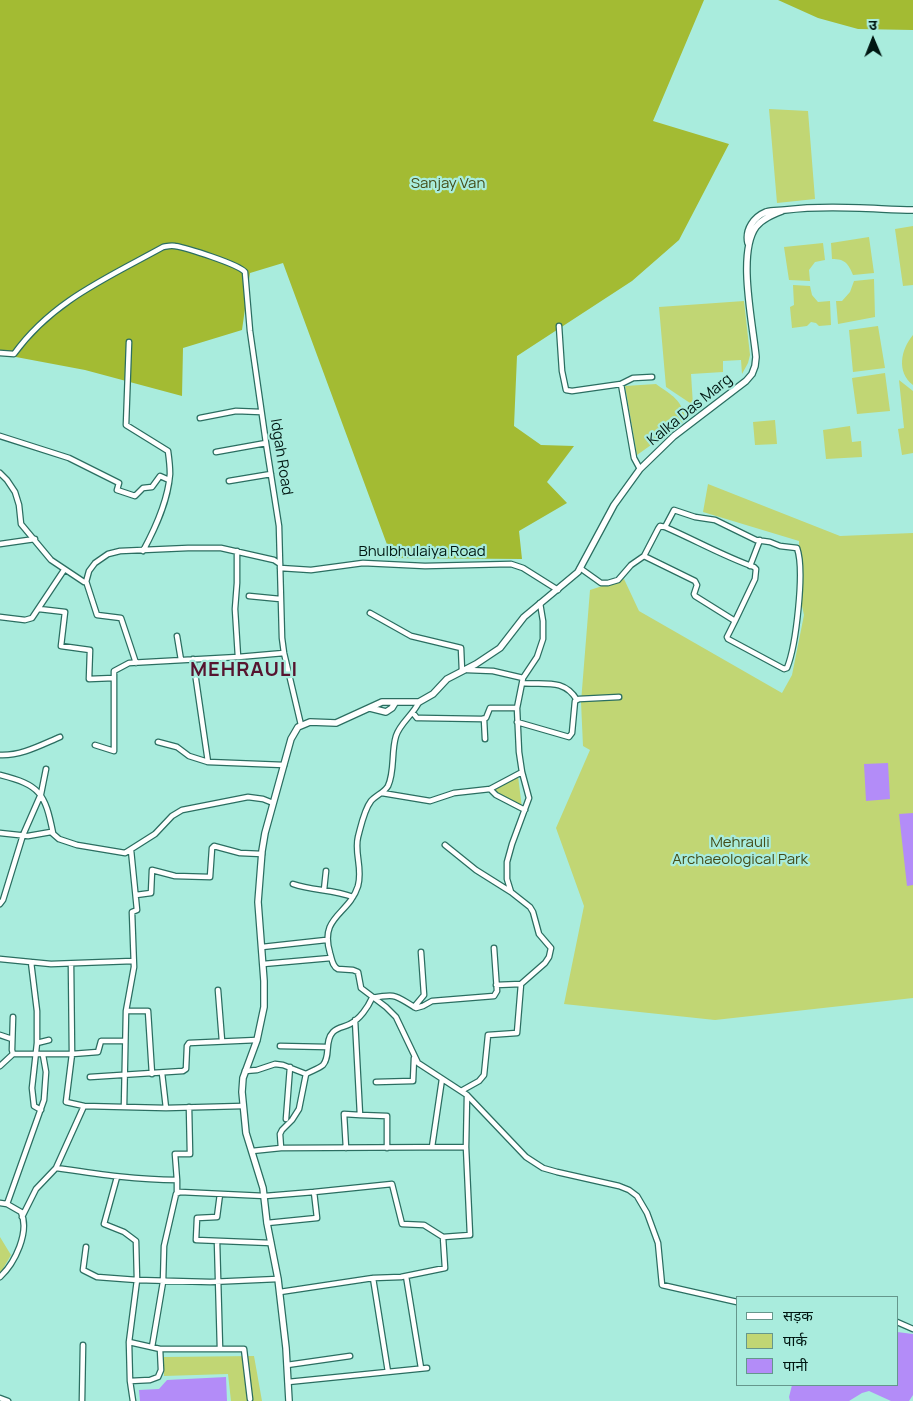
<!DOCTYPE html>
<html>
<head>
<meta charset="utf-8">
<style>
  body { margin:0 }
  #map { position:relative; width:913px; height:1401px; overflow:hidden; background:#a9ecdd; font-family:Manrope,"Noto Sans Devanagari",sans-serif }
  canvas { display:block }
  .legend { position:absolute; left:736px; top:1296px; width:162px; height:90px; box-sizing:border-box; background:#a9ecdd; border:1px solid #65978c; margin:0; padding:6px 9px; list-style:none; font-size:15px; color:#001712 }
  .legend li { display:flex; align-items:center; gap:10px; height:25px }
  .legend b { width:25px; border:1px solid #65978c }
  .north { position:absolute; left:848px; top:15px; width:50px; height:50px; -webkit-text-stroke:4px #a9ecdd; paint-order:stroke; rotate:359deg; font-size:14px; font-weight:700; line-height:20px; text-align:center; color:#001712 }
  .north::after { content:''; display:block; margin:auto; width:18px; height:22px; background:#001712; clip-path:polygon(50% 0,100% 100%,50% 72%,0 100%) }
</style>
</head>
<body>
<div id="map">
<canvas width="913" height="1401"></canvas>
<ul class="legend">
<li><b style="height:6px;background:#fff"></b>सड़क</li>
<li><b style="height:14px;background:#c1d674"></b>पार्क</li>
<li><b style="height:14px;background:#b38cf8"></b>पानी</li>
</ul>
<div class="north">उ</div>
</div>
<script>
const context = document.querySelector('canvas').getContext('2d');
context.lineJoin = 'round';
function paint(path, color) { context.fillStyle = color; context.fill(path, 'evenodd'); }
function trace(path, color, width, dash) { context.strokeStyle = color; context.lineWidth = width; context.lineCap = dash ? 'butt' : 'round'; context.setLineDash(dash || []); context.stroke(path); }
function write(font, color, halo, rows, align = 'center') {
  context.font = font + ' Manrope,sans-serif'; context.lineWidth = 4.5; context.setLineDash([]); context.textBaseline = 'middle'; context.strokeStyle = halo; context.fillStyle = color; for (const [text, x, y, turn = 0] of rows) {
    context.save(); context.translate(x, y); context.rotate((+turn || 0) * Math.PI / 180); context.textAlign = isNaN(turn) ? turn : align; if (halo) context.strokeText(text, 0, 0); context.fillText(text, 0, 0); context.restore();
  }
}
paint(new Path2D(`
  M769,109L808,111L815,199L777,203Z
  M913,226V285L903,286L895,229Z
  M869,237L874,273L853,275C848,263 845,259 832,259L831,243Z
  M823,243L825,260L815,262L809,270L810,281L789,280L784,247Z
  M874,279L875,317L838,324L836,301H842L850,292L854,281Z
  M793,285L810,286L812,295L818,302L830,301L831,325L819,326L816,323L811,322L807,326L792,328L790,307L794,305Z
  M744,301L750,355L748,363L742,374L741,360L723,361V372L691,374L693,405L666,387L659,307Z
  M878,326L885,368L853,372L849,330Z
  M913,335V385C896,372 901,349 913,335Z
  M885,373L890,411L857,414L852,378Z
  M899,380L913,391V453L902,455L898,429L904,428Z
  M656,384C673,396 681,399 686,420L637,455L625,386Z
  M775,420L777,444L755,445L753,422Z
  M850,426L852,442L861,441L862,457L826,459L823,430Z
  M708,484L840,536L913,533V998L715,1020L564,1004L584,906L556,828L590,750L583,746L581,702L590,590L624,579L639,611L782,693L792,675L804,615L798,588L799,541L703,512Z
  M518,776L522,808L493,792L494,787Z
  M0,1237L11,1255L0,1274Z
  M254,1356L262,1401H231L228,1374L164,1376V1357Z`), '#c1d674');
paint(new Path2D(`
  M0,0H704L653,121L729,144L679,240L632,281L517,356L514,426L541,445L574,446L547,482L567,503L519,531L522,559L392,558L283,263L250,273L242,330L183,348L182,396L85,370L0,354Z
  M778,0H913V30L858,29L818,18Z`), '#a3bb33');
paint(new Path2D(`
  M888,763L890,799L866,801L864,764Z
  M913,813V885L907,886L899,814Z
  M897,1332L913,1334V1395L909,1401H891L869,1391L862,1393L849,1401H790L789,1397L792,1385H897Z
  M226,1377L227,1401H140L139,1390L159,1389L167,1380Z`), '#b38cf8');
const minor = new Path2D(`
  M559,326L562,371L566,390L572,391L621,384L634,458L640,469
  M129,342L126,425L168,451C169,458 170,466 170,474C168,501 156,527 143,551
  M0,353L14,354C52,301 107,278 163,247C168,246 171,245 175,246C187,248 238,264 245,272L250,331L266,443L279,526L282,638L284,653L301,725
  M621,384L633,378L652,377
  M200,418L236,411L261,412
  M0,436L69,458L119,483L117,490L135,496L143,488L152,487L160,476L169,480
  M216,452L266,443
  M0,473L7,480L15,492L19,505L21,524L51,560L84,582H86L89,571L95,563L108,554L120,551L188,548H221L274,560L280,564
  M229,481L271,474
  M0,544L35,539
  M237,551V583L235,609L238,657
  M644,556L695,581L697,585L694,594L695,596L735,621L727,637L728,639L784,669L787,668C796,646 805,570 797,548L780,546L770,542L756,540L715,520L695,517L674,510L665,527
  M750,566L760,540
  M280,568L311,570L363,563L425,566L511,564L523,568L558,590
  M580,568L601,583H608L618,580L631,565L644,556L658,529L660,526L665,527C695,540 723,556 754,567L756,569L755,579L735,621
  M86,581L97,615L121,618L136,663
  M249,596L280,599
  M39,609L65,612L61,646L90,650L89,679L114,678
  M370,613L411,636L461,648L462,671
  M0,617L25,620L32,618L64,570
  M177,636L181,660
  M193,659L208,762
  M467,670L493,671L523,678
  M522,683C544,685 564,678 577,700
  M419,702C413,715 400,723 396,736C391,752 395,771 388,786C384,793 376,795 371,801C364,810 361,826 358,837C354,853 363,868 358,886C349,915 319,916 330,953C332,959 332,966 338,969L353,970L358,972L361,988L386,1007L396,1017L418,1063L467,1095L526,1157L543,1168L557,1172L619,1186L629,1190L637,1196L647,1213L658,1243L662,1285L737,1302
  M413,713L417,718H421L482,719L486,718L490,708H517
  M484,719L485,739
  M517,722L569,737L572,733L575,701L579,699L619,697
  M158,742L177,747L189,756L208,762L284,765
  M95,745L114,751V671L129,663L238,657L284,653
  M0,755C21,756 41,745 60,737
  M0,775C40,785 45,793 53,833
  M490,789L496,795L525,810
  M382,793L430,801L454,793L490,789L522,772
  M0,833L28,836L51,832L59,839L77,845L125,853L155,834L172,816L182,810L248,797L263,799L273,803
  M445,845L476,870L511,892
  M131,850L137,910L132,912L134,967L126,1011L124,1107L166,1108L243,1106
  M293,884C313,891 333,889 353,897
  M324,890L326,871
  M136,895L151,893L152,870L175,876L210,877L212,848L214,846L240,853L262,854
  M0,904L3,900L23,835L41,794L46,769
  M262,947L326,940
  M0,959L51,964L133,961
  M31,962L37,1011V1043L49,1040
  M71,964L72,1054L98,1052L101,1041H125
  M263,964L331,958
  M496,985L521,984
  M218,990L222,1041
  M414,1007L424,995L421,952
  M126,1011H148L152,1074
  M13,1017L12,1050L13,1054H72L66,1102L84,1106
  M355,1020L360,1115L387,1116V1148
  M0,1035L12,1039
  M37,1043L32,1088L34,1106L41,1110
  M280,1046L327,1047
  M0,1066L13,1054
  M245,1071L257,1070L275,1064L283,1065L306,1074C311,1071 318,1069 323,1065C331,1056 324,1041 333,1032C338,1027 345,1027 350,1024C360,1019 368,1007 372,998C398,993 395,996 416,1008L423,1006L432,1001L494,996L497,991L494,948
  M162,1073L166,1108
  M90,1077L183,1071L186,1069L187,1046L189,1043L257,1040
  M376,1082L413,1081L414,1058
  M461,1091L479,1081L484,1075L488,1035L517,1033L521,984L545,963L549,957L551,948L539,934L533,912L530,907L511,892L507,879V862L512,844L529,798L522,772L519,752L517,708L523,678L537,657L543,639V621L540,603
  M286,1119L290,1067
  M432,1147L442,1079
  M281,1148L280,1134L282,1130L292,1120L299,1109L306,1074
  M346,1148L344,1114L360,1115
  M252,1151L281,1148L466,1147
  M56,1168L84,1106L124,1107
  M177,1180L175,1154H190L189,1107
  M220,1194L217,1217L197,1218L196,1240L271,1243
  M0,1203L7,1204L21,1212C30,1232 15,1263 0,1277
  M7,1204L44,1100L46,1072L43,1055
  M22,1217L36,1189L56,1168C97,1174 136,1180 177,1180V1192
  M267,1223L317,1218L314,1192L392,1184L402,1224L424,1225L443,1237L445,1268L401,1277L373,1278L280,1292
  M443,1237L470,1235L466,1147L467,1095
  M217,1241L220,1349
  M86,1247L83,1270L97,1277L137,1280L136,1241L124,1232L104,1224L117,1177
  M406,1276L421,1368
  M373,1278L388,1372
  M897,1322L913,1329
  M129,1342L160,1349H244L250,1399
  M152,1347L163,1282L164,1246L176,1194L180,1192L265,1196L314,1192
  M287,1365L350,1356
  M130,1381L150,1380L158,1377L161,1370L160,1349
  M288,1382L427,1368
  M0,1398L8,1401
  M82,1401L83,1345
  M133,1401L130,1381L129,1342L137,1280L210,1282L278,1279`);
const tertiary = new Path2D(`
  M748,243C745,229 754,217 766,212C773,210 779,211 785,210C827,205 871,209 913,210
  M370,708L386,712L392,708L395,703
  M289,1401L286,1348L278,1279L267,1223L263,1188L246,1133L242,1092L243,1078L257,1040L264,1007V981L258,902L262,851L265,833L291,739L298,727L310,722L336,723L382,702H419L433,694L447,679L476,664L500,648L524,617L578,572L614,505L640,469L674,436L746,381L752,374L755,366L756,357C753,324 737,253 756,227C762,219 772,215 782,211`);
trace(minor, '#2b6e61', 7);
trace(tertiary, '#2b6e61', 8);
trace(minor, '#fff', 4.5);
trace(tertiary, '#fff', 5.5);
write('15px', '#444d1a', '#a9ecdd', [
  ["Sanjay Van",448,184],
  ["Mehrauli",740,843],
  ["Archaeological Park",740,860]
]);
write('15px', '#001712', '#a9ecdd', [
  ["Kalka Das Marg",690,410,-39],
  ["Idgah Road",281,457,81],
  ["Bhulbhulaiya Road",422,552]
]);
context.letterSpacing = '1px';
write('bold 20px', '#56142f', '#a9ecdd', [
  ["MEHRAULI",244,670]
]);
context.letterSpacing = '0px';
</script>
</body>
</html>
